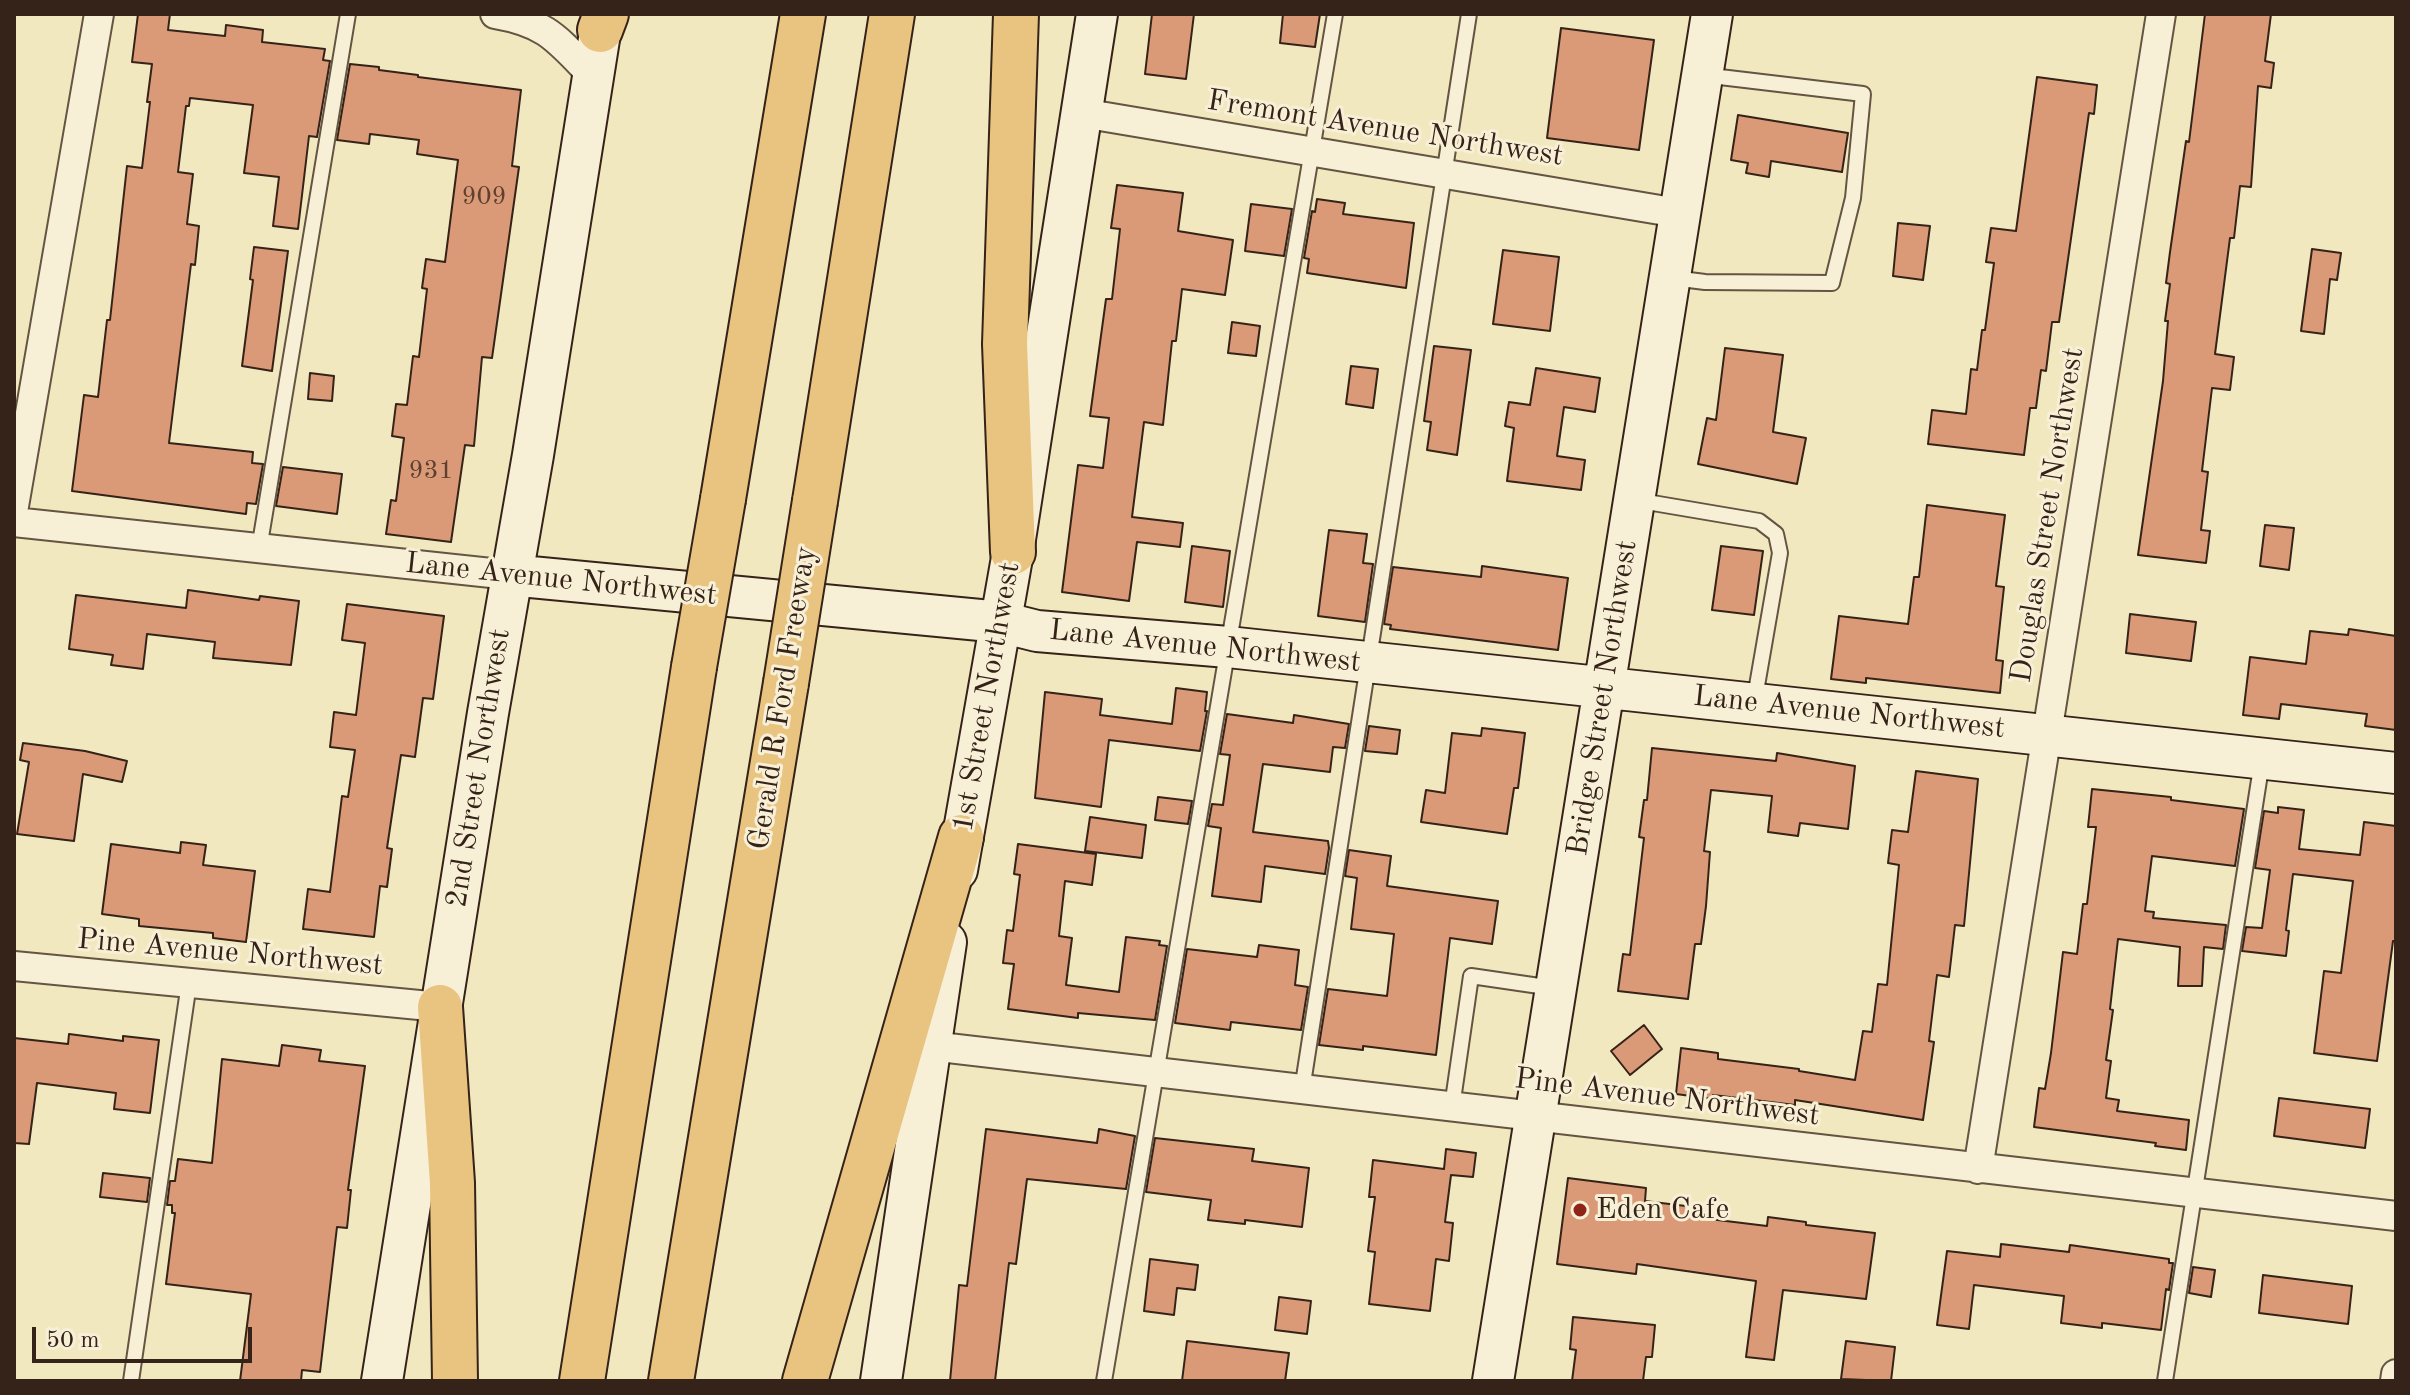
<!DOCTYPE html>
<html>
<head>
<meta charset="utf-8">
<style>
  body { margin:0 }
  #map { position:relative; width:2410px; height:1395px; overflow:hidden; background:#f2e8c0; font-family:"Old Standard TT",serif }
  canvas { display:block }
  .frame { position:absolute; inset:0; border:16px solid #352218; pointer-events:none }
  .scale { position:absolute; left:32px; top:1327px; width:220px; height:36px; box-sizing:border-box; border:4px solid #352218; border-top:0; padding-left:10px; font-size:24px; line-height:28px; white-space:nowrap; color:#352218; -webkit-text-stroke:6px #f7f0d6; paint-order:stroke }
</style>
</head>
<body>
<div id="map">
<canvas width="2410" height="1395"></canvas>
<div class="frame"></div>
<div class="scale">50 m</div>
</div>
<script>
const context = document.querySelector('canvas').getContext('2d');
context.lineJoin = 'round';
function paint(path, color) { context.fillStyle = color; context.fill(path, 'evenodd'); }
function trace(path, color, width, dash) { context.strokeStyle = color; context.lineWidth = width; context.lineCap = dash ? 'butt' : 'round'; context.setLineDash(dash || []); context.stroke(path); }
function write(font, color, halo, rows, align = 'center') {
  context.font = font + ' "Old Standard TT",serif'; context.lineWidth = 6; context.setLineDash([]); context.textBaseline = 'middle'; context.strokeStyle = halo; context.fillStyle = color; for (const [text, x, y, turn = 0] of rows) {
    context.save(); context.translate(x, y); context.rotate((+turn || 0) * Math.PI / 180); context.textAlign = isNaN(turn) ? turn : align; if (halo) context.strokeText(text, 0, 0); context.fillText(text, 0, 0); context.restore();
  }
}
const building = new Path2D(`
  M138,14H170L168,30L225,36L226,25L263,30L262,42L325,49L323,60L330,61L317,137L309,136L298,229L273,226L279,177L244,173L253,105L190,98L189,106H186L178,172L193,174L187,224L199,226L195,265L191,264L169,443L253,452L252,463L263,464L256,504L247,503L246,514L72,491L84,395L98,397L107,320H110L127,166L142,168L150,102H147L152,64L132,62Z
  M1152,14H1194L1186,79L1145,74Z
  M1283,14H1320L1315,47L1280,43Z
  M2205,14H2271L2265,61L2274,63L2271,88L2258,86L2251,187L2240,186L2234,238H2230L2215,354L2234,357L2230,390L2212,388L2202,471L2208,472L2201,530L2210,531L2206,563L2138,555L2163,381L2168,321H2165L2170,284L2166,283L2170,252L2186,141L2189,142Z
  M1561,28L1654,40L1639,150L1547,138Z
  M350,64L379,67V70L418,75V77L521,90L512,166L519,167L492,358L482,357L474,446L465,445L451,542L386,534L391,500L396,501L404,438L392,436L396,404L407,405L413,356L419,357L427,289L422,288L426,259L445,262L458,160L417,154L419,140L370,134L369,144L337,140Z
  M2037,77L2097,85L2094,114L2089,113L2059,322H2052L2046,371L2041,370L2036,408H2030L2024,455L1928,444L1932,410L1966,414L1971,369L1977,370L1982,330H1985L1994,263L1986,262L1991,228L2016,231Z
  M1738,115L1848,133L1842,172L1771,161L1769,177L1746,173L1748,163L1731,160Z
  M1117,185L1183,193L1178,231L1233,240L1225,295L1182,289L1176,341H1172L1163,425L1144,422L1132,517L1183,523L1180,547L1137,542L1129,601L1062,592L1078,465L1103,468L1109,418L1090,416L1106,299H1112L1120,229L1111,228Z
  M1317,199L1345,203L1343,214L1414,223L1406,288L1307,273L1309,259L1304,258L1312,211L1315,212Z
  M1251,204L1292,209L1284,256L1245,251Z
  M1898,223L1930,226L1923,280L1893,276Z
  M254,247L288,251L272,371L242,366L253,280L250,279Z
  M2312,249L2341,253L2337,280L2330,279L2324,334L2301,331Z
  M1503,250L1559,257L1550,331L1493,324Z
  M1232,322L1260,326L1256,356L1228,353Z
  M1434,346L1471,350L1457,455L1427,450L1431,422L1424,421Z
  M1725,348L1783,355L1773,432L1806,438L1797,484L1698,464L1707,418L1716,420Z
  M1351,366L1378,369L1373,408L1346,404Z
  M1536,368L1600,378L1595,412L1564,407L1557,456L1585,460L1581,490L1507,481L1514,428L1505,426L1509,402L1530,405Z
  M310,373L334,376L332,401L308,399Z
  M283,467L342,474L337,514L276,506Z
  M1927,505L2005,515L1996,586L2004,587L1996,660L2003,661L2000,693L1866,678V683L1831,679L1839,616L1908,624L1914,577H1919Z
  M2265,525L2294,528L2289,570L2260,566Z
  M1329,530L1367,534L1363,563L1373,564L1365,622L1318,616Z
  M1192,546L1230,551L1223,607L1185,602Z
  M1721,546L1763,551L1754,615L1712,610Z
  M1482,566L1568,578L1558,650L1390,629L1391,625L1384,624L1393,567L1481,577Z
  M188,590L259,600L260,596L299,601L291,665L213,658L215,642L147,634L143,669L111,665L113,655L69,649L76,595L186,608Z
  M347,604L444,616L433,699L423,698L415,757L401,755L387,848L392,849L387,887L380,886L374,937L303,929L308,889L330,892L342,796L348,797L355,750L330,747L334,712L356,715L365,643L342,640Z
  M2130,614L2196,622L2191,661L2126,653Z
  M2349,629L2396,636V730L2365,726L2367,714L2281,704L2279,719L2243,715L2250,657L2306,664L2310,631L2348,635Z
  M1176,688L1207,692L1205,711H1207L1200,751L1109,740L1101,807L1035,798L1045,692L1102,699L1100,715L1172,724Z
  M1227,714L1293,723L1294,715L1349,724L1345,748L1333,747L1330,772L1263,764L1253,832L1328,841L1329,848L1325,874L1265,866L1261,902L1212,896L1221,828L1208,826L1212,804L1223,805L1230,755L1220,754Z
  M1369,726L1400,730L1397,754L1365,751Z
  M1482,728L1525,733L1518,788H1514L1507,834L1421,822L1426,790L1445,793L1452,733L1481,736Z
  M23,743L85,751L127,761L122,782L83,774L74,841L17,834L29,762L20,760Z
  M1652,748L1776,761L1777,753L1855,766L1848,829L1800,823L1798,836L1768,832L1772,796L1711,790L1704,851L1710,852L1706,906L1701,944H1695L1688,999L1618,991L1623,954L1630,955L1644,838L1639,837L1644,800H1647Z
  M1916,771L1978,779L1964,926L1955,925L1949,977L1937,975L1929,1041L1934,1042L1923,1120L1795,1100V1105L1713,1095V1099L1676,1094L1681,1048L1718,1053V1059L1799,1069V1071L1855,1080L1863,1031L1872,1032L1878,984L1887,985L1899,865L1888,863L1892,830L1908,832Z
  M2092,789L2171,797V800L2244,809L2235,866L2152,856L2145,911L2154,912L2153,918L2226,925L2223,949L2204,947L2202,986H2178L2180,947L2118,939L2110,1009L2113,1010L2106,1060L2111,1061L2106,1098L2119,1100L2117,1111L2189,1120L2186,1150L2155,1146L2156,1143L2034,1127L2039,1088L2045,1089L2051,1053L2063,952L2077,954L2083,904H2087L2096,827H2088Z
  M1158,797L1192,801L1188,824L1155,820Z
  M2278,807L2304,810L2299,849L2360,855L2364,822L2396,826V941H2393L2377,1061L2314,1053L2324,971L2341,973L2353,881L2293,874L2286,930L2289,931L2286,956L2242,951L2246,927L2262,928L2270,870L2255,868L2264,811L2278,813Z
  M1090,817L1146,825L1142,858L1085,851Z
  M181,842L206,845L203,865L255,871L246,942L213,938V933L139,926V919L102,914L111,844L180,853Z
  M1018,844L1096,854L1092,885L1065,881L1059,936L1072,938L1066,985L1119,992L1126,937L1160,941L1159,945L1167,946L1155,1020L1078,1013V1018L1008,1009L1014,964L1003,963L1007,930L1013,931L1020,875L1014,874Z
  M1349,850L1391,856L1387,886L1498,901L1492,944L1450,938L1436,1055L1363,1046V1050L1319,1045L1328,989L1387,996L1394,934L1351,929L1357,878L1345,876Z
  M1259,945L1299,950L1295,985L1308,987L1301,1030L1231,1022L1230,1030L1175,1023L1187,949L1257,957Z
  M1644,1025L1662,1049L1630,1075L1611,1051Z
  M69,1034L123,1041V1036L159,1040L150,1113L114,1109L116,1093L37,1083L29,1144L14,1143V1038L68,1044Z
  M282,1045L321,1050L319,1061L365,1066L348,1190H351L347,1228L337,1227L320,1372L302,1370L301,1381H240L251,1294L166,1284L175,1213H172V1205H167L170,1181H175L178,1159L212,1163L222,1059L279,1066Z
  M2279,1098L2370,1109L2365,1148L2274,1136Z
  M986,1129L1097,1143L1099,1129L1135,1136L1126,1189L1027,1179L1016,1264L1009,1263L995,1381H950L959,1285L967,1286Z
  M1155,1138L1254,1149L1252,1161L1309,1168L1302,1227L1245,1220V1224L1208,1220L1211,1200L1146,1192Z
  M1446,1149L1476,1153L1473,1177L1451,1175L1445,1222L1453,1223L1449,1261L1436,1259L1430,1311L1369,1304L1375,1252L1368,1251L1375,1197H1369L1373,1160L1444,1169Z
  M103,1173L150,1178L147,1202L100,1197Z
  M1568,1178L1646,1188L1645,1201L1694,1207L1693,1217L1767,1226L1768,1217L1806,1222V1225L1875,1233L1866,1299L1783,1290L1774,1360L1746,1357L1756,1281L1637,1264L1636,1274L1557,1264Z
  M2001,1244L2069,1252L2070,1245L2169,1259V1263H2173L2169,1290L2166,1289L2161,1330L2102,1323V1328L2061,1323L2064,1296L1974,1285L1969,1329L1937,1325L1947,1251L2000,1257Z
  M1150,1259L1198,1265L1195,1290L1177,1288L1174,1315L1144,1311Z
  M2193,1267L2215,1270L2211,1297L2189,1293Z
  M2263,1275L2352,1286L2348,1324L2259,1313Z
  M1279,1297L1311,1301L1307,1334L1275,1330Z
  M1573,1317L1655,1325L1652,1357H1646L1643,1381H1572L1576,1350L1570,1349Z
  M1187,1341L1289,1353L1285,1381H1182Z
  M1846,1341L1895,1347L1891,1381L1841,1379Z`);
paint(building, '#da9a77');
trace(building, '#352218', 2);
const lane = new Path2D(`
  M1673,278L1705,282L1832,283L1853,198L1863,94L1703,75
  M1635,500L1759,521L1776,534L1780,553L1754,703
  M259,549L348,14
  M1302,1090L1469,14
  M1452,1107L1471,976L1553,988
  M131,1381L189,983
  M1104,1381L1335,14
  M2165,1381L2262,761`);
const street = new Path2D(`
  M495,14C547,23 557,39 592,75
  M1082,113L1678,213
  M14,506L99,14
  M14,522L510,575
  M14,966L440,1007
  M931,1046L2396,1216
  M1978,1169L2161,14
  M2395,1381L2396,1374`);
const secondary = new Path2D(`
  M510,575L1001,622L1037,631L1228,647L2396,773
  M957,870L1013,552L1097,14
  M382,1381L488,713L533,455L603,14
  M881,1381L946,942
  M1493,1381L1712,14`);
const highway = new Path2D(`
  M600,30L606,14
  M723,499L803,14
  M815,501L892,14
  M1013,552L1005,344L1016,14
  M440,1007L452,1183L455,1381
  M582,1381L694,667
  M671,1381L786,683
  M805,1381L961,837`);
trace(lane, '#645442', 18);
trace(street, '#645442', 32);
trace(secondary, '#352218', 44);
trace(highway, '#352218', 48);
trace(lane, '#f7f0d6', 14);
trace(street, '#f7f0d6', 28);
trace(secondary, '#f7f0d6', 40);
trace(highway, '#e9c480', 44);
const highwayBridge = new Path2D(`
  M694,667L723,499
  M786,683L815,501`);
trace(highwayBridge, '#352218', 48, []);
trace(highwayBridge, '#e9c480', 44);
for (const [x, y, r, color] of [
  [1580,1210,8,"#8f2418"]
]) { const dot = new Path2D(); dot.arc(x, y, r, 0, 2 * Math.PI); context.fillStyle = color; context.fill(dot); trace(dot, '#f7f0d6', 3); }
write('26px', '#5e4030', null, [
  ["909",484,197],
  ["931",431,471]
]);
write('30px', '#352218', '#f7f0d6', [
  ["Fremont Avenue Northwest",1385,129,9],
  ["Douglas Street Northwest",2048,515,-81],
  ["Lane Avenue Northwest",561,580,6],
  ["Lane Avenue Northwest",1205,647,6],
  ["1st Street Northwest",987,697,-80],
  ["Gerald R Ford Freeway",783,698,-81],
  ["Bridge Street Northwest",1603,698,-81],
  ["Lane Avenue Northwest",1849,713,6],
  ["2nd Street Northwest",479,768,-81],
  ["Pine Avenue Northwest",230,953,5],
  ["Pine Avenue Northwest",1667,1098,7]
]);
write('30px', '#352218', '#f7f0d6', [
  ["Eden Cafe",1596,1210]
], 'left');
</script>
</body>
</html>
